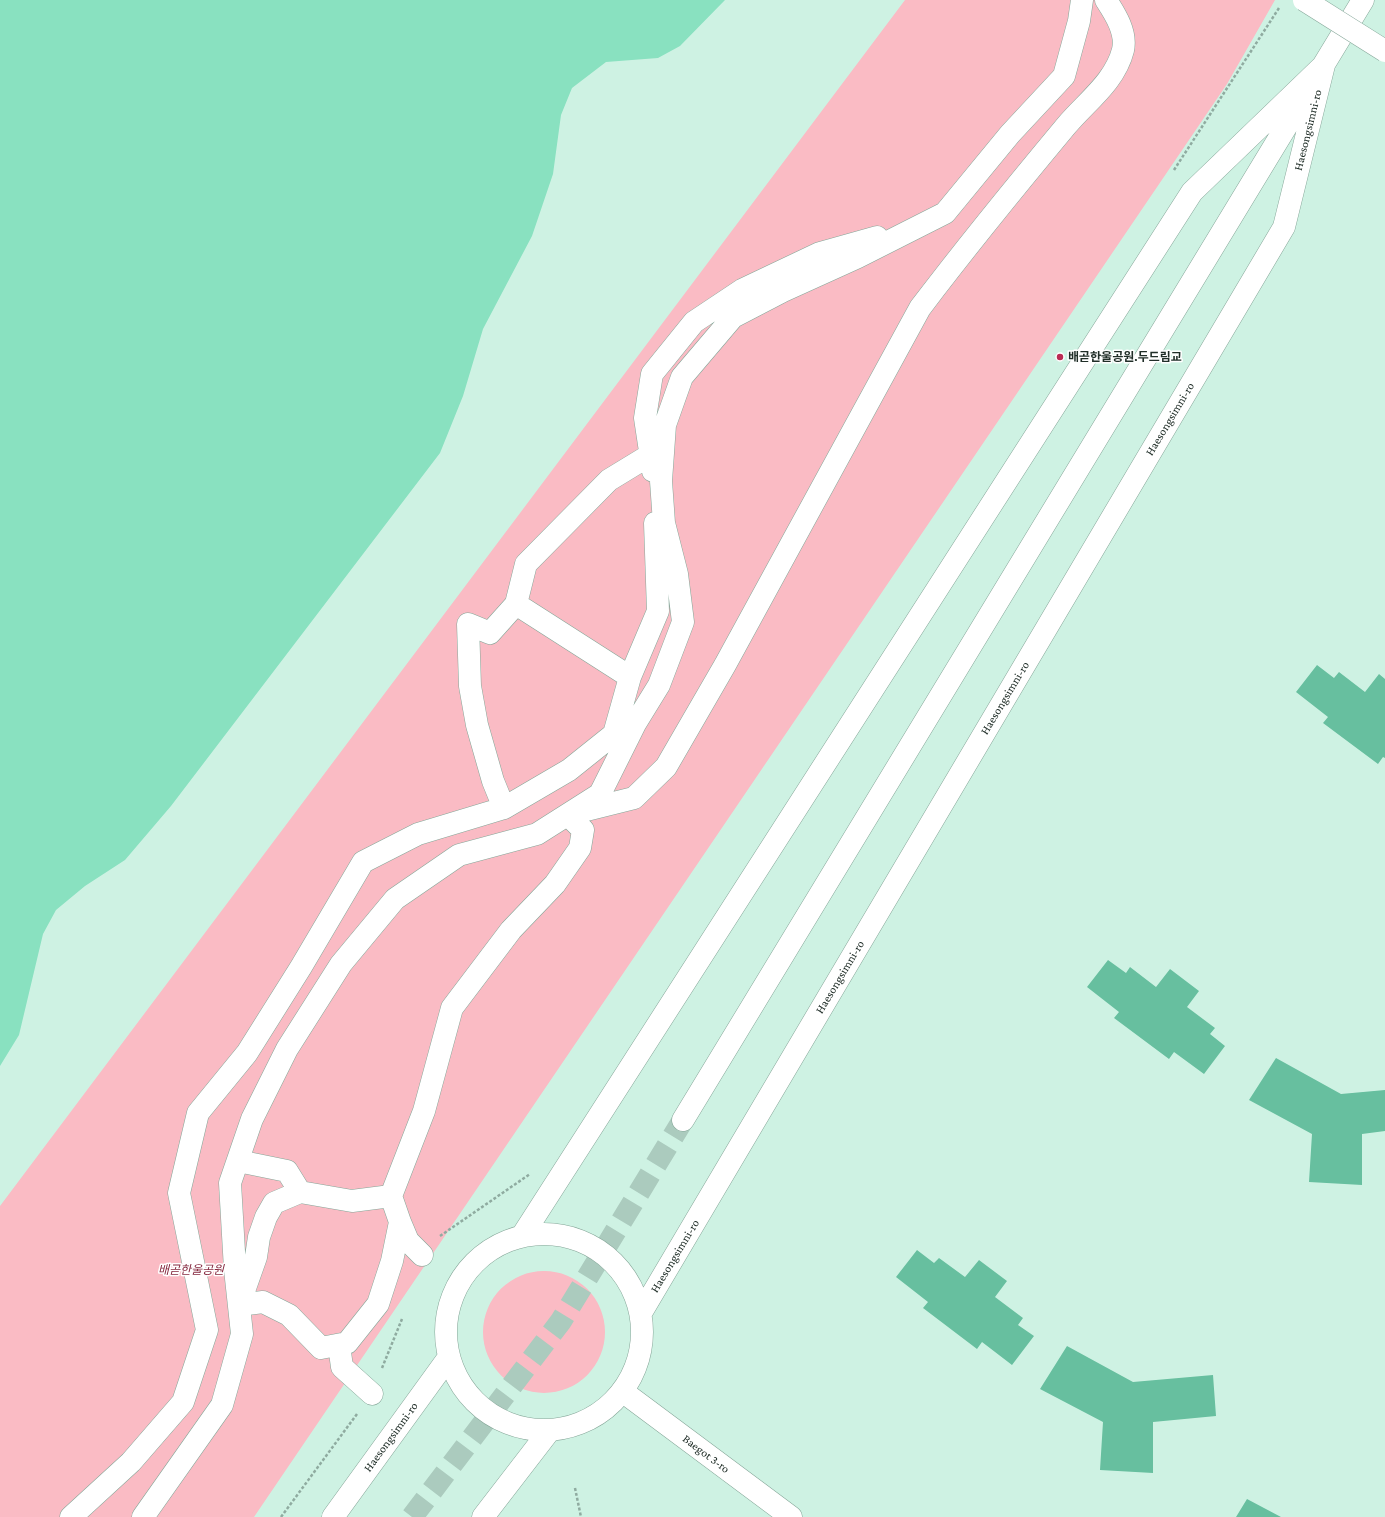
<!DOCTYPE html>
<html>
<head>
<meta charset="utf-8">
<style>
  body { margin:0 }
  canvas { display:block; background:#cef2e3 }
</style>
</head>
<body>
<canvas width="1385" height="1517"></canvas>
<script>
const context = document.querySelector('canvas').getContext('2d');
context.lineJoin = 'round';
function paint(path, color) { context.fillStyle = color; context.fill(path, 'evenodd'); }
function trace(path, color, width, dash) { context.strokeStyle = color; context.lineWidth = width; context.lineCap = dash ? 'butt' : 'round'; context.setLineDash(dash || []); context.stroke(path); }
function write(font, color, halo, rows, align = 'center') {
  context.font = font + ' "Crimson Pro","Noto Sans KR",serif'; context.lineWidth = 3; context.setLineDash([]); context.textBaseline = 'middle'; context.strokeStyle = halo; context.fillStyle = color; for (const [text, x, y, turn = 0] of rows) {
    context.save(); context.translate(x, y); context.rotate((+turn || 0) * Math.PI / 180); context.textAlign = isNaN(turn) ? turn : align; if (halo) context.strokeText(text, 0, 0); context.fillText(text, 0, 0); context.restore();
  }
}
paint(new Path2D(`
  M905,0H1275L1227,84L254,1517H0V1206Z
  M483 1332a61 61 0 1 1 122 0a61 61 0 1 1-122 0Z`), '#fabbc4');
paint(new Path2D(`
  M0,0H725L680,46L658,58L606,62L572,88L561,115L553,174L532,236L483,329L463,396L440,453L171,806L125,860L85,886L56,910L43,934L19,1035L0,1066Z`), '#89e1c0');
paint(new Path2D(`
  M1317,665L1334,678L1339,672L1365,692L1379,674L1385,679V758L1383,757L1378,764L1323,723L1328,717L1296,692Z
  M1108,960L1126,973L1130,967L1156,987L1170,969L1199,991L1187,1007L1215,1028L1210,1034L1225,1046L1204,1074L1174,1052L1169,1059L1114,1018L1119,1012L1087,987Z
  M1276,1058L1341,1094L1385,1090V1131L1362,1134V1185L1309,1182L1312,1134L1249,1100Z
  M917,1250L934,1263L939,1258L965,1277L979,1260L1007,1281L995,1297L1023,1318L1018,1325L1034,1336L1012,1365L982,1342L977,1349L923,1308L928,1302L896,1277Z
  M1067,1346L1133,1382L1213,1375L1216,1416L1153,1422V1473L1100,1470L1103,1422L1040,1389Z
  M1247,1499L1281,1517H1236Z`), '#67bf9f');
trace(new Path2D(`
  M412,1517L561,1321L683,1120`), '#abcbbe', 22, [22, 11]);
const street = new Path2D(`
  M653,471L645,418L652,374L694,322L742,290L820,253L877,237
  M516,604L630,677
  M504,808L493,781L477,725L470,686L468,624L490,633L516,604L526,564L609,480L650,455
  M582,811L634,798L666,767L725,665L920,308C967,246 1016,186 1066,126C1086,102 1115,82 1123,50C1127,32 1115,14 1106,0
  M238,1161L287,1171L300,1192L352,1201L391,1196L424,1111L452,1008L511,930L555,884L580,848L583,830L568,815
  M300,1192L274,1203L266,1217L259,1237L256,1257L239,1305L263,1302L289,1315L321,1348L347,1343L378,1304L392,1261L400,1222L391,1196
  M400,1222L408,1241L422,1255
  M339,1345L342,1367L372,1394
  M71,1517L131,1462L183,1402L207,1330L179,1193L198,1113L247,1053L301,967L363,862L418,834L504,808L569,770L614,734L630,677L658,611L655,523
  M143,1517L222,1405L242,1334L235,1269L230,1183L252,1119L287,1049L341,964L395,899L459,855L537,834L600,794L635,724L659,685L683,622L677,574L664,523L661,481L665,425L682,377L733,317L783,291L858,257L945,213L1010,134L1064,76L1079,21L1082,0`);
const secondary = new Path2D(`
  M683,1120L1363,0
  M446 1332a98 98 0 1 1 196 0a98 98 0 1 1-196 0Z
  M522,1236L1192,192L1324,65L1284,227L641,1313
  M622,1391L791,1517
  M333,1517L449,1357
  M483,1517L550,1430`);
trace(street, '#85a698', 23);
trace(secondary, '#85a698', 23);
trace(new Path2D(`
  M1174,170L1279,8
  M440,1236L530,1174
  M382,1368L402,1319
  M575,1488L581,1517
  M281,1517L357,1414`), '#8faba0', 2.5, [3, 2]);
trace(street, '#fff', 22);
trace(secondary, '#fff', 22);
const streetBridge = new Path2D(`
  M1304,0L1385,51`);
trace(streetBridge, '#85a698', 23, []);
trace(streetBridge, '#fff', 22);
for (const [x, y, r, color] of [
  [1060,357,4,"#bb2b54"]
]) { const dot = new Path2D(); dot.arc(x, y, r, 0, 2 * Math.PI); context.fillStyle = color; context.fill(dot); trace(dot, '#fff', 1.5); }
write('12px', '#202e28', '#fff', [
  ["Haesongsimni-ro",1308,130,-76],
  ["Haesongsimni-ro",1170,419,-59],
  ["Haesongsimni-ro",1005,698,-59],
  ["Haesongsimni-ro",840,977,-59],
  ["Haesongsimni-ro",675,1256,-59],
  ["Haesongsimni-ro",391,1437,-54],
  ["Baegot 3-ro",706,1454,37]
]);
write('bold 12px', '#202e28', '#fff', [
  ["배곧한울공원.두드림교",1068,357]
], 'left');
write('italic 12px', '#85283f', '#fff', [
  ["배곧한울공원",191,1270]
]);
</script>
</body>
</html>
